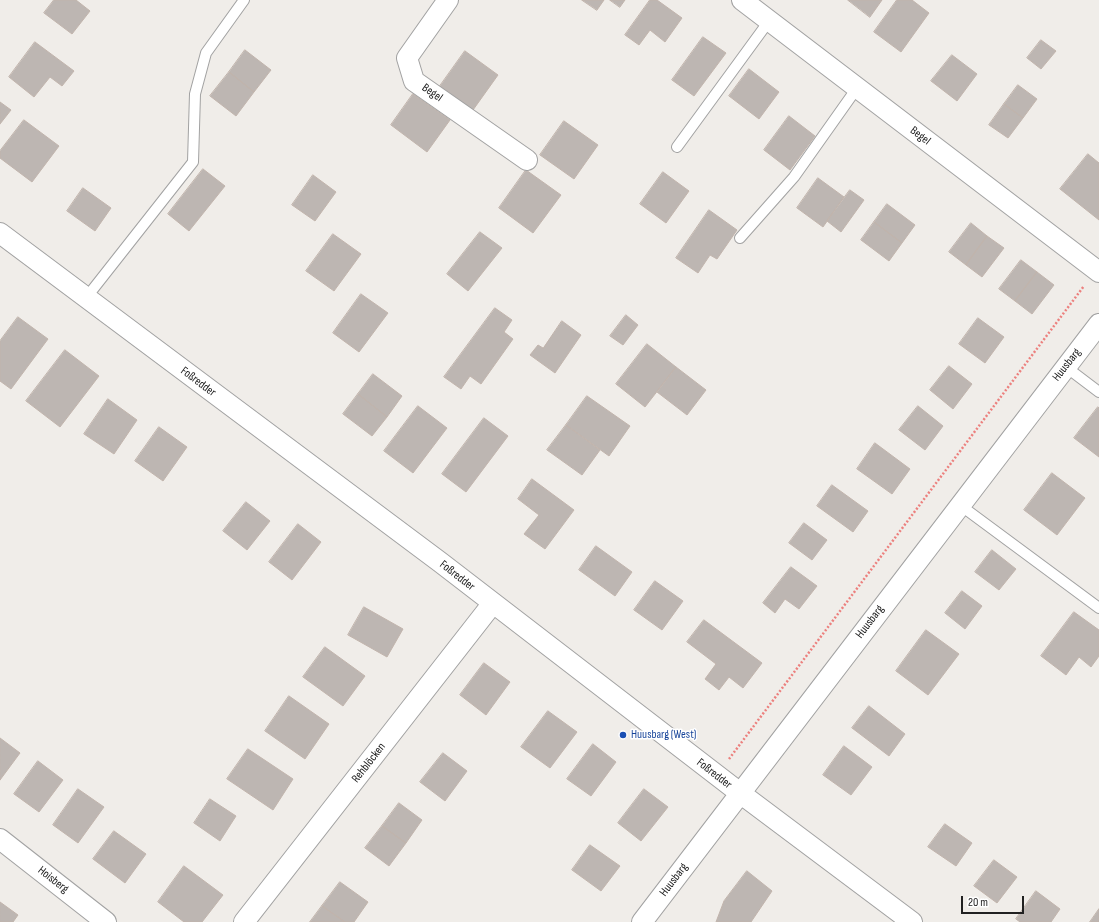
<!DOCTYPE html>
<html>
<head>
<meta charset="utf-8">
<style>
  body { margin:0 }
  #map { position:relative; width:1099px; height:922px; overflow:hidden; background:#f0ede9; font-family:"Sofia Sans Condensed",sans-serif }
  canvas { display:block }
  .scale { position:absolute; left:961px; top:896px; width:63px; height:18px; box-sizing:border-box; border:2px solid #212121; border-top:0; padding-left:5px; font-size:12px; line-height:14px; white-space:nowrap; color:#212121; -webkit-text-stroke:3px #fff; paint-order:stroke }
</style>
</head>
<body>
<div id="map">
<canvas width="1099" height="922"></canvas>
<div class="scale">20 m</div>
</div>
<script>
const context = document.querySelector('canvas').getContext('2d');
context.lineJoin = 'round';
function paint(path, color) { context.fillStyle = color; context.fill(path, 'evenodd'); }
function trace(path, color, width, dash) { context.strokeStyle = color; context.lineWidth = width; context.lineCap = dash ? 'butt' : 'round'; context.setLineDash(dash || []); context.stroke(path); }
function write(font, color, halo, rows, align = 'center') {
  context.font = font + ' "Sofia Sans Condensed",sans-serif'; context.lineWidth = 3; context.setLineDash([]); context.textBaseline = 'middle'; context.strokeStyle = halo; context.fillStyle = color; for (const [text, x, y, turn = 0] of rows) {
    context.save(); context.translate(x, y); context.rotate((+turn || 0) * Math.PI / 180); context.textAlign = isNaN(turn) ? turn : align; if (halo) context.strokeText(text, 0, 0); context.fillText(text, 0, 0); context.restore();
  }
}
const building = new Path2D(`
  M54,0H76L90,11L72,34L44,13Z
  M582,0H604L597,10Z
  M610,0H625L620,7Z
  M650,0H657L682,18L665,42L650,30L639,45L625,35Z
  M848,0H882L870,17Z
  M897,0H912L929,13L901,52L874,32Z
  M703,37L726,53L694,96L672,80Z
  M1041,40L1056,51L1041,69L1027,58Z
  M35,42L74,71L62,86L50,77L34,97L9,77Z
  M245,50L271,70L254,92L229,72Z
  M465,51L498,75L473,110L440,86Z
  M952,55L977,74L957,101L931,81Z
  M749,69L779,92L759,119L729,96Z
  M229,72L254,92L236,116L210,96Z
  M1018,85L1037,99L1023,118L1004,104Z
  M413,94L450,120L427,152L391,125Z
  M0,102L11,110L0,124Z
  M1004,104L1023,118L1008,138L989,125Z
  M789,116L815,136L790,170L764,150Z
  M24,120L59,146L32,182L0,158V151Z
  M564,121L598,145L574,179L540,155Z
  M1088,154L1099,163V220L1060,189Z
  M203,169L225,186L189,231L168,214Z
  M526,170L561,195L533,233L499,208Z
  M663,172L689,191L666,223L640,204Z
  M313,175L336,192L315,221L292,205Z
  M818,178L844,197L823,227L797,208Z
  M83,188L111,208L95,231L67,211Z
  M850,190L864,200L841,232L827,221Z
  M887,204L915,225L902,243L874,222Z
  M709,210L737,230L717,259L710,255L698,273L676,258Z
  M874,222L902,243L889,261L861,240Z
  M971,223L987,236L966,265L949,252Z
  M480,232L502,248L468,291L447,274Z
  M333,234L361,254L334,291L306,271Z
  M987,236L1004,248L982,277L966,265Z
  M1021,260L1037,272L1015,301L999,289Z
  M1037,272L1054,285L1032,314L1015,301Z
  M361,294L388,313L359,352L333,333Z
  M495,308L512,320L504,332L513,339L481,384L470,376L461,389L444,377Z
  M626,315L638,325L623,345L610,336Z
  M18,317L48,339L11,389L0,381V341Z
  M978,318L1004,337L985,363L959,344Z
  M562,321L581,335L555,373L530,355L538,345L543,348Z
  M647,344L676,367L645,407L616,384Z
  M65,350L99,376L60,427L26,401Z
  M949,366L972,384L953,409L930,390Z
  M676,367L706,390L687,415L657,392Z
  M373,374L402,396L387,417L358,394Z
  M358,394L387,417L372,436L343,414Z
  M587,396L630,426L609,456L566,425Z
  M108,399L137,420L114,454L84,434Z
  M418,406L447,428L413,473L384,451Z
  M918,406L943,426L925,450L899,430Z
  M1098,407L1099,408V457L1074,438Z
  M484,418L508,436L466,492L442,474Z
  M566,425L600,450L582,475L547,450Z
  M159,427L187,447L163,481L135,461Z
  M875,443L910,469L892,494L857,469Z
  M1052,473L1085,498L1057,535L1024,510Z
  M532,479L574,510L545,549L524,534L539,515L518,499Z
  M832,485L868,511L853,532L817,506Z
  M246,502L270,521L247,550L223,531Z
  M804,523L827,540L812,560L789,543Z
  M298,524L321,542L292,580L269,562Z
  M596,546L632,572L615,596L579,570Z
  M992,550L1016,569L999,590L975,572Z
  M791,567L817,586L799,609L785,599L775,613L763,603Z
  M655,581L683,601L662,630L634,610Z
  M962,591L982,606L965,629L945,613Z
  M364,607L403,629L387,657L348,635Z
  M1074,612L1099,630V656L1091,667L1079,657L1066,675L1041,656Z
  M704,620L762,663L743,688L729,677L719,690L705,679L716,664L687,642Z
  M926,630L959,654L928,695L896,671Z
  M325,647L365,676L343,706L303,677Z
  M484,663L510,682L486,715L460,695Z
  M289,696L329,724L305,759L265,731Z
  M869,706L905,734L889,756L852,728Z
  M548,711L577,732L550,768L521,747Z
  M0,738L20,753L0,780Z
  M593,744L616,762L591,796L567,779Z
  M844,746L872,767L851,795L823,775Z
  M248,749L293,779L273,810L227,779Z
  M443,753L467,771L445,801L420,782Z
  M38,761L63,780L39,812L14,794Z
  M78,789L104,807L78,843L53,825Z
  M644,789L668,807L641,841L618,823Z
  M210,799L236,816L220,841L194,823Z
  M399,803L422,820L406,843L382,826Z
  M945,824L972,843L956,866L928,847Z
  M382,826L406,843L389,866L365,848Z
  M114,831L146,854L125,883L93,859Z
  M590,845L620,866L601,891L572,870Z
  M994,860L1017,877L997,903L974,886Z
  M184,866L223,895L202,922H184L158,902Z
  M747,871L772,891L751,922H716L724,901Z
  M340,882L368,902L354,922H345L322,906Z
  M1036,891L1060,909L1051,922H1020L1016,919Z
  M0,902L18,915L13,922H0Z
  M322,906L345,922H310Z
  M1099,909V922H1090Z`);
paint(building, '#bdb6b2');
trace(building, '#c1b4ac', 1);
const lane = new Path2D(`
  M677,147L769,21
  M740,238L794,177L857,88
  M86,298L193,162L195,94L206,53L244,0
  M1066,367L1099,392
  M960,505L1099,608`);
const street = new Path2D(`
  M448,0L407,58L414,81L527,160
  M742,0L1099,272
  M0,233L440,562L740,793L912,922
  M0,839L106,922
  M244,922L493,603
  M642,922L1099,324`);
trace(lane, '#a2a2a2', 12);
trace(street, '#a2a2a2', 22);
trace(new Path2D(`
  M729,759L1084,286`), '#ec807e', 2.5, [2, 2]);
trace(lane, '#fff', 10);
trace(street, '#fff', 20);
for (const [x, y, r, color] of [
  [623,735,4,"#1a4fb4"]
]) { const dot = new Path2D(); dot.arc(x, y, r, 0, 2 * Math.PI); context.fillStyle = color; context.fill(dot); trace(dot, '#fff', 1.5); }
write('12px', '#212121', '#fff', [
  ["Begel",432,93,35],
  ["Begel",920,136,37],
  ["Huusbarg",1067,365,-52],
  ["Foßredder",198,382,37],
  ["Foßredder",457,576,38],
  ["Huusbarg",870,622,-53],
  ["Rehblöcken",369,763,-52],
  ["Foßredder",714,774,38],
  ["Hoisberg",53,880,38],
  ["Huusbarg",674,880,-53]
]);
write('12px', '#164399', '#fff', [
  ["Huusbarg (West)",631,735]
], 'left');
</script>
</body>
</html>
